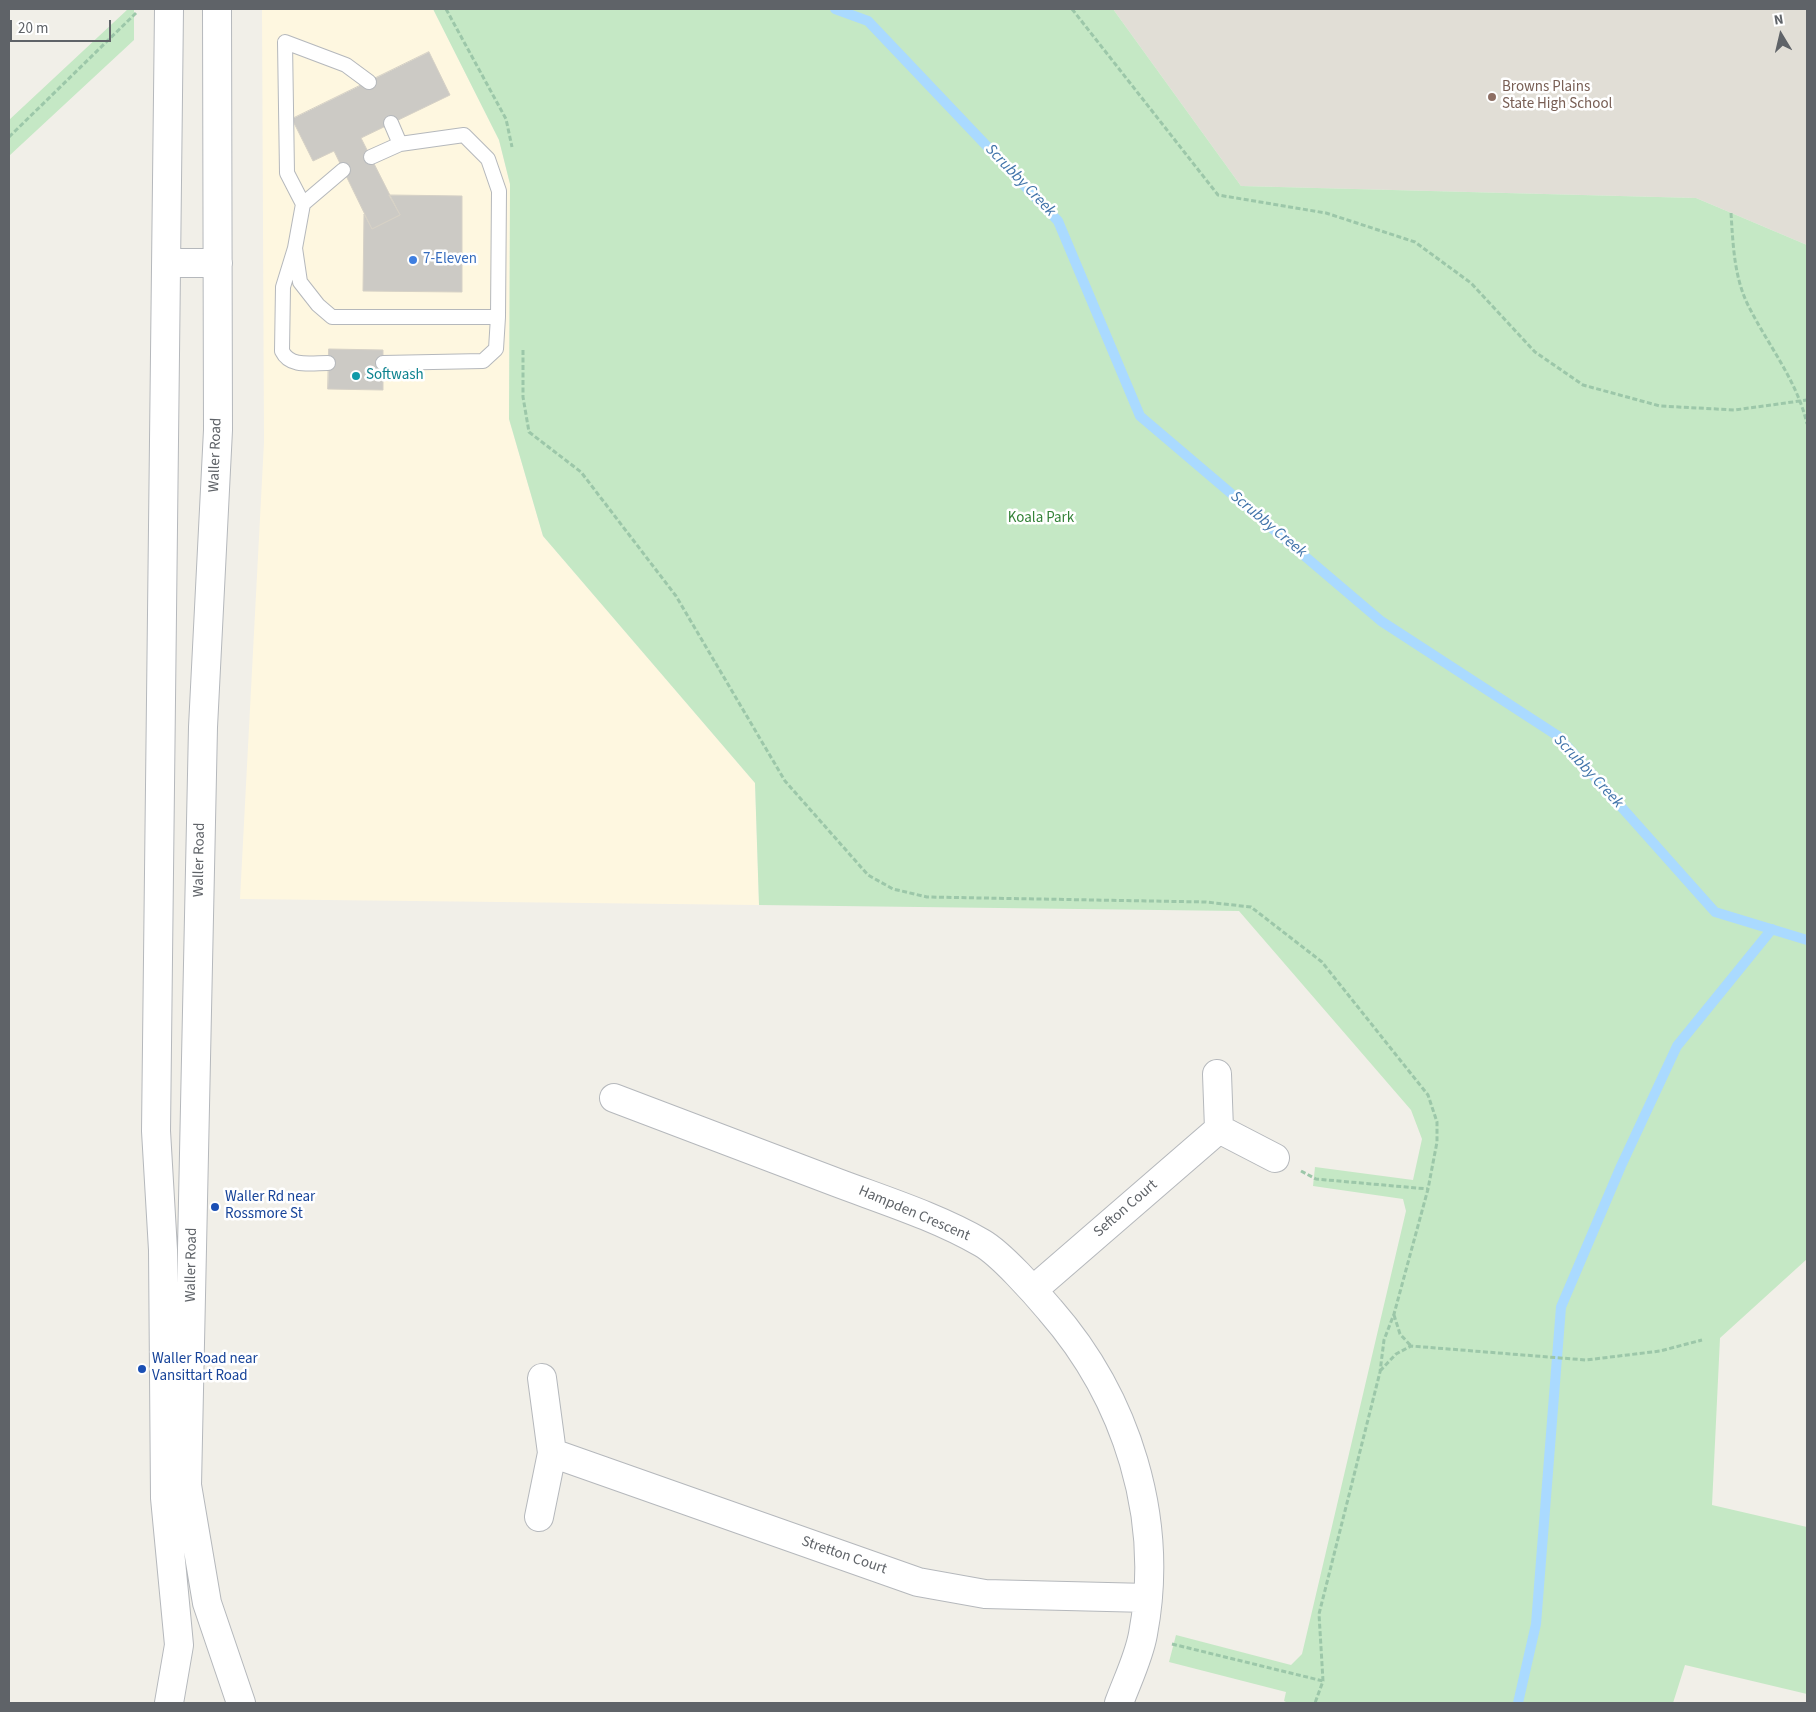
<!DOCTYPE html>
<html>
<head>
<meta charset="utf-8">
<style>
  body { margin:0 }
  #map { position:relative; width:1816px; height:1712px; overflow:hidden; background:#f1efe8; font-family:"Source Sans 3",sans-serif }
  canvas { display:block }
  .frame { position:absolute; inset:0; border:10px solid #5f6368; pointer-events:none }
  .north { position:absolute; left:1756px; top:10px; width:50px; height:50px; -webkit-text-stroke:4px #fff; paint-order:stroke; rotate:351deg; font-size:14px; font-weight:700; line-height:20px; text-align:center; color:#5f6368 }
  .north::after { content:''; display:block; margin:auto; width:18px; height:22px; background:#5f6368; clip-path:polygon(50% 0,100% 100%,50% 72%,0 100%) }
  .scale { position:absolute; left:10px; top:20px; width:101px; height:22px; box-sizing:border-box; border:2px solid #5f6368; border-top:0; padding-left:6px; font-size:15px; line-height:18px; white-space:nowrap; color:#5f6368; -webkit-text-stroke:4px #fff; paint-order:stroke }
</style>
</head>
<body>
<div id="map">
<canvas width="1816" height="1712"></canvas>
<div class="frame"></div>
<div class="north">N</div>
<div class="scale">20 m</div>
</div>
<script>
const context = document.querySelector('canvas').getContext('2d');
context.lineJoin = 'round';
function paint(path, color) { context.fillStyle = color; context.fill(path, 'evenodd'); }
function trace(path, color, width, dash) { context.strokeStyle = color; context.lineWidth = width; context.lineCap = dash ? 'butt' : 'round'; context.setLineDash(dash || []); context.stroke(path); }
function write(font, color, halo, rows, align = 'center') {
  context.font = font + ' "Source Sans 3",sans-serif'; context.lineWidth = 5; context.setLineDash([]); context.textBaseline = 'middle'; context.strokeStyle = halo; context.fillStyle = color; for (const [text, x, y, turn = 0] of rows) {
    context.save(); context.translate(x, y); context.rotate((+turn || 0) * Math.PI / 180); context.textAlign = isNaN(turn) ? turn : align; if (halo) context.strokeText(text, 0, 0); context.fillText(text, 0, 0); context.restore();
  }
}
paint(new Path2D(`
  M262,9H433L499,140L510,184L509,419L543,536L755,783L759,905L240,899L264,442Z`), '#fef7e0');
paint(new Path2D(`
  M1113,9H1807V245L1696,198L1241,186Z`), '#e1ded6');
paint(new Path2D(`
  M128,9H134V40L9,156V120Z
  M433,9H1113L1241,186L1696,198L1807,245V1259L1720,1338L1712,1505L1807,1527V1694L1685,1665L1673,1703H1288L1284,1701L1286,1692L1169,1662L1176,1635L1291,1665L1302,1654L1406,1211L1403,1199L1313,1186L1315,1167L1413,1180L1422,1139L1411,1110L1239,911L759,905L755,783L543,536L509,419L510,184L499,140Z`), '#c5e8c5');
trace(new Path2D(`
  M835,9L868,21L1058,221L1140,416L1381,621L1558,736L1715,912L1807,940
  M1518,1703L1536,1624L1561,1307L1621,1166L1677,1046L1772,929`), '#aadaff', 10);
const building = new Path2D(`
  M429,52L450,95L361,138L400,215L372,229L334,151L313,161L292,119Z
  M389,195L462,196V292L363,291L364,214L372,229L400,215Z
  M329,349L383,350V390L328,389Z`);
paint(building, '#cccac5');
trace(building, '#d6d1c6', 1);
const service = new Path2D(`
  M371,157L400,144L391,123
  M303,204L287,173L285,42L346,65L369,82
  M295,248L300,282L318,305L332,317H498L499,191L488,159L464,135L400,144
  M328,363C312,363 290,368 282,351L283,287L295,248L303,204L343,170
  M383,363L483,361L496,349L498,317`);
const minor = new Path2D(`
  M1217,1074L1219,1129L1275,1158
  M614,1098C689,1126 763,1155 838,1183C886,1201 937,1217 982,1243C1001,1254 1035,1292 1050,1310C1127,1398 1165,1518 1143,1634C1139,1657 1127,1681 1119,1703
  M1033,1290L1219,1129
  M552,1453L918,1582L985,1594L1148,1598
  M539,1517L552,1453L542,1378`);
const tertiary = new Path2D(`
  M217,9L218,430L203,727L187,1485L207,1603L241,1703
  M167,263H218
  M169,1703L179,1645L165,1498L163,1250L156,1131L169,9`);
trace(service, '#b5b8bc', 16);
trace(minor, '#b5b8bc', 30);
trace(tertiary, '#b5b8bc', 30);
trace(new Path2D(`
  M446,9L506,119L512,147
  M1072,9L1218,195L1326,213L1415,242L1471,283L1535,352L1583,385L1660,406L1735,410L1807,400
  M9,137L137,12
  M1731,213C1733,244 1734,275 1747,303C1767,344 1797,380 1807,424
  M523,350V397L529,432L581,472L676,596L785,781L868,875L893,889L927,897L1206,902L1251,907L1322,962L1428,1095L1437,1122V1142L1428,1189L1394,1314L1384,1340L1380,1372L1319,1614L1323,1681L1315,1703
  M1301,1171L1316,1179L1428,1189
  M1394,1315L1400,1334L1411,1346
  M1380,1371L1396,1354L1411,1346L1586,1360L1660,1351L1702,1340
  M1172,1644L1323,1681`), '#9cc7a9', 3, [5, 2.5]);
trace(service, '#fff', 14);
trace(minor, '#fff', 28);
trace(tertiary, '#fff', 28);
for (const [x, y, r, color] of [
  [1492,97,5,"#8d6e63"],
  [413,260,5,"#3f7fe0"],
  [356,376,5,"#0f9aa8"],
  [215,1207,5,"#1a4fb4"],
  [142,1369,5,"#1a4fb4"]
]) { const dot = new Path2D(); dot.arc(x, y, r, 0, 2 * Math.PI); context.fillStyle = color; context.fill(dot); trace(dot, '#fff', 2); }
write('15px', '#785e54', '#fff', [
  ["Browns Plains",1502,88],
  ["State High School",1502,105]
], 'left');
write('15px', '#366cbe', '#fff', [
  ["7-Eleven",423,260]
], 'left');
write('15px', '#0d838f', '#fff', [
  ["Softwash",366,376]
], 'left');
write('15px', '#5f6368', '#fff', [
  ["Waller Road",216,455,-88],
  ["Waller Road",200,860,-89],
  ["Sefton Court",1126,1209,-41],
  ["Hampden Crescent",914,1214,23],
  ["Waller Road",192,1265,-89],
  ["Stretton Court",844,1556,19]
]);
write('15px', '#348238', '#fff', [
  ["Koala Park",1041,519]
]);
write('15px', '#164399', '#fff', [
  ["Waller Rd near",225,1198],
  ["Rossmore St",225,1215],
  ["Waller Road near",152,1360],
  ["Vansittart Road",152,1377]
], 'left');
write('italic 16px', '#4174aa', '#fff', [
  ["Scrubby Creek",1020,181,46],
  ["Scrubby Creek",1268,525,40],
  ["Scrubby Creek",1588,772,47]
]);
</script>
</body>
</html>
